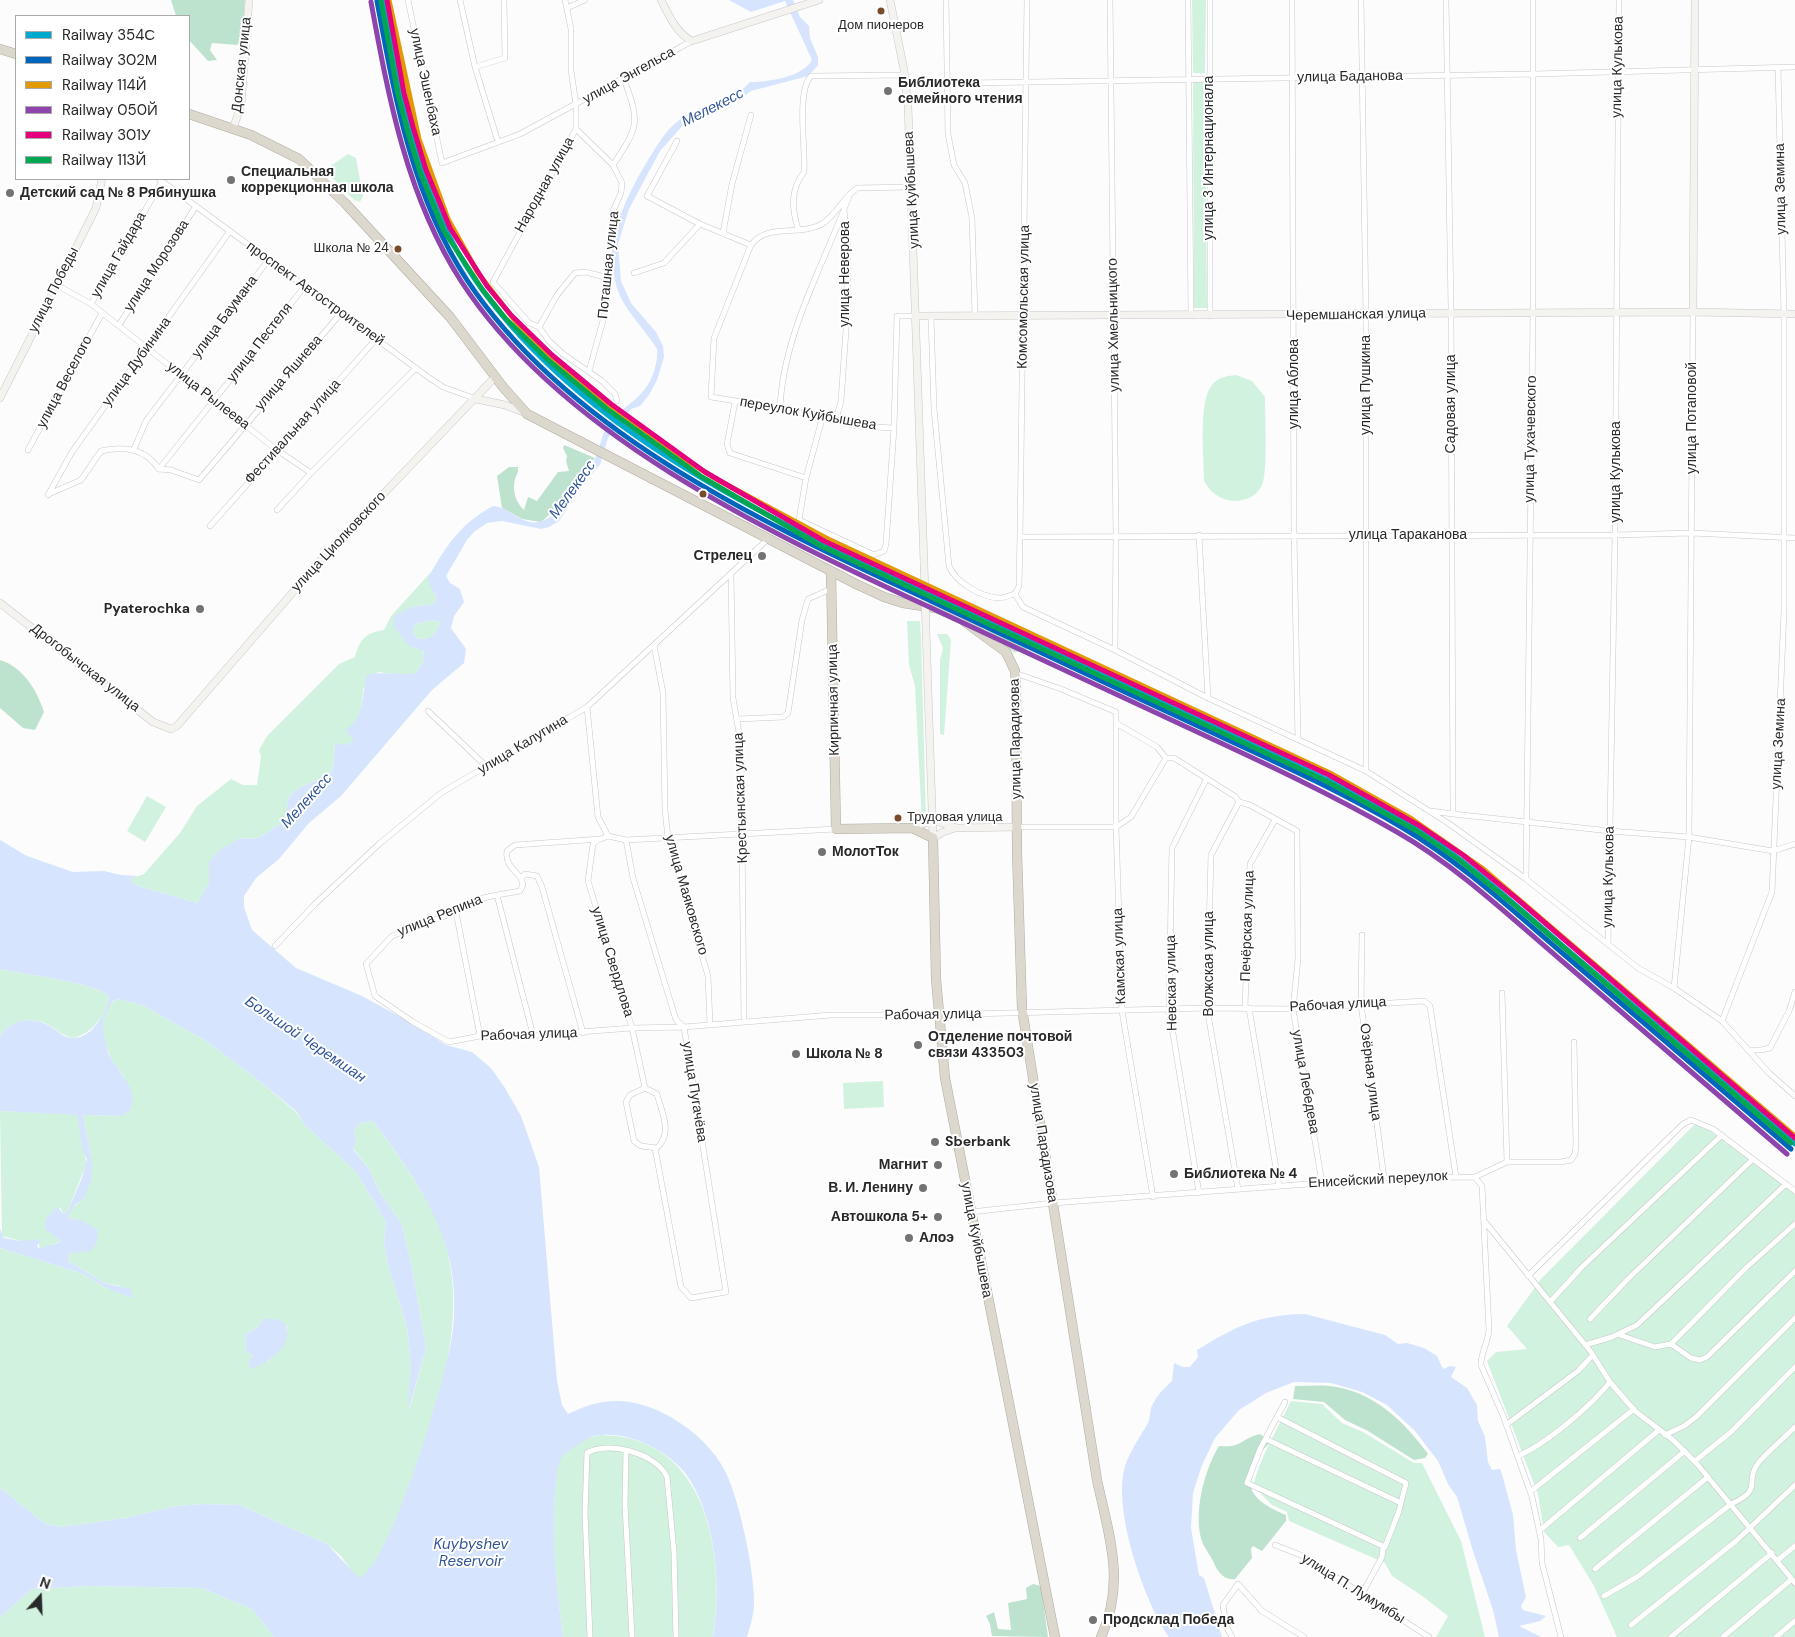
<!DOCTYPE html>
<html>
<head>
<meta charset="utf-8">
<style>
  body { margin:0 }
  #map { position:relative; width:1795px; height:1637px; overflow:hidden; background:#fcfcfd; font-family:"DM Sans",sans-serif }
  canvas { display:block }
  .legend { position:absolute; left:15px; top:15px; width:175px; height:165px; box-sizing:border-box; background:#fff; border:1px solid #a9a9aa; margin:0; padding:6px 9px; list-style:none; font-size:15px; color:#29292a }
  .legend li { display:flex; align-items:center; gap:10px; height:25px }
  .legend b { width:25px; border:1px solid #a9a9aa }
  .north { position:absolute; left:15px; top:1572px; width:50px; height:50px; -webkit-text-stroke:4px #fff; paint-order:stroke; rotate:20deg; font-size:14px; font-weight:700; line-height:20px; text-align:center; color:#29292a }
  .north::after { content:''; display:block; margin:auto; width:18px; height:22px; background:#29292a; clip-path:polygon(50% 0,100% 100%,50% 72%,0 100%) }
</style>
</head>
<body>
<div id="map">
<canvas width="1795" height="1637"></canvas>
<ul class="legend">
<li><b style="height:6px;background:#00a9ce"></b>Railway 354С</li>
<li><b style="height:6px;background:#0065bd"></b>Railway 302М</li>
<li><b style="height:6px;background:#e29a04"></b>Railway 114Й</li>
<li><b style="height:6px;background:#8e44ad"></b>Railway 050Й</li>
<li><b style="height:6px;background:#e5007d"></b>Railway 301У</li>
<li><b style="height:6px;background:#00a651"></b>Railway 113Й</li>
</ul>
<div class="north">N</div>
</div>
<script>
const context = document.querySelector('canvas').getContext('2d');
context.lineJoin = 'round';
function paint(path, color) { context.fillStyle = color; context.fill(path, 'evenodd'); }
function trace(path, color, width, dash) { context.strokeStyle = color; context.lineWidth = width; context.lineCap = dash ? 'butt' : 'round'; context.setLineDash(dash || []); context.stroke(path); }
function write(font, color, halo, rows, align = 'center') {
  context.font = font + ' "DM Sans",sans-serif'; context.lineWidth = 4; context.setLineDash([]); context.textBaseline = 'middle'; context.strokeStyle = halo; context.fillStyle = color; for (const [text, x, y, turn = 0] of rows) {
    context.save(); context.translate(x, y); context.rotate((+turn || 0) * Math.PI / 180); context.textAlign = isNaN(turn) ? turn : align; if (halo) context.strokeText(text, 0, 0); context.fillText(text, 0, 0); context.restore();
  }
}
paint(new Path2D(`
  M1192,0H1206L1205,73H1193Z
  M1193,82H1205L1207,308H1194Z
  M348,154L356,158L363,196L360,202L354,200L327,172L329,167Z
  M1236,375L1252,381L1265,397C1265,414 1268,472 1262,485C1257,496 1246,501 1234,501C1220,500 1210,492 1204,481C1204,458 1198,401 1212,385C1218,377 1227,376 1236,375Z
  M432,571C427,582 430,587 437,597L434,604L412,607L409,646L424,651L422,664L416,673L405,675L378,672L363,689C363,707 356,722 355,740L346,745L335,744C334,751 335,764 331,771C324,782 299,781 289,798C286,804 288,814 285,821L258,838L238,839L209,862V883L197,903L135,885L130,879L144,874L180,833L197,806L231,779L243,785H257L261,757L259,750L267,736L339,664L355,657C360,639 365,633 384,630L391,616Z
  M431,620L440,622C437,634 430,642 417,638L413,633L415,624Z
  M907,621H920L921,637L926,820L922,822L915,686L909,665Z
  M937,634H947L951,640L944,735L940,734V660L943,648Z
  M147,796L166,807L145,842L127,831Z
  M0,969C19,974 102,983 109,997C104,1016 94,1033 73,1038C63,1036 57,1030 49,1025C33,1016 8,1020 0,1037Z
  M118,999L142,1005L206,1041L257,1079L297,1113L304,1124L357,1173L386,1222L384,1243L388,1265L407,1327L411,1364L409,1410L426,1348L412,1268L402,1225L379,1191L369,1169L353,1148L356,1141L354,1132L359,1123L373,1121C394,1149 429,1197 441,1230C470,1311 442,1392 415,1469C403,1502 387,1554 362,1578H357L341,1556L327,1544L239,1505L205,1504L176,1506L125,1518L62,1527L47,1524L39,1519L0,1488V1248L81,1273L108,1289L121,1286L104,1283L68,1261L81,1220L69,1218C69,1209 77,1204 84,1199L91,1156L83,1115L122,1116C123,1105 126,1092 125,1081C124,1074 116,1067 113,1061C102,1044 95,1009 118,999ZM263,1319H277L287,1327C287,1344 280,1351 268,1361L252,1358L251,1354L246,1352L245,1335L258,1327Z
  M883,1081L884,1107L844,1109L843,1083Z
  M0,1111L77,1114C79,1127 87,1155 86,1165L68,1210L64,1214L60,1208L46,1218V1229L61,1241L40,1249L38,1241H21L2,1236Z
  M1694,1125H1702L1795,1194V1637H1617L1594,1586L1569,1545L1558,1547L1544,1532L1538,1494L1487,1361L1496,1352L1527,1349L1507,1326L1541,1279Z
  M1291,1401L1322,1404L1342,1423L1363,1432L1414,1463H1422L1461,1541L1485,1637H1436L1448,1616L1421,1595L1392,1576L1385,1563L1289,1521L1287,1512L1272,1505L1253,1486C1261,1455 1277,1430 1291,1401Z
  M601,1435C707,1436 726,1554 713,1637H563C557,1588 550,1540 555,1491C556,1480 556,1467 561,1457C568,1446 589,1437 601,1435Z
  M89,1586L202,1588L252,1609L274,1637H0V1617L32,1589Z`), '#d1f2df');
paint(new Path2D(`
  M171,0H245L242,38L237,45L212,43L210,50L217,60L208,61L189,40V16H176Z
  M564,445L595,458L572,485L559,506L541,522L522,519L502,508L497,476L509,467H518V472C511,484 513,500 524,510L528,497L537,501L558,472L569,471L566,461L567,456L563,448Z
  M980,620L1024,642L1028,645L1026,651L1014,652L977,623Z
  M0,660C23,667 37,690 44,712L35,730L23,728L0,708Z
  M1295,1386C1307,1386 1319,1385 1330,1386C1373,1391 1404,1421 1428,1454L1425,1458L1414,1460L1368,1431L1345,1420L1324,1402L1293,1399Z
  M1260,1434L1271,1442C1262,1449 1257,1457 1255,1468C1254,1473 1250,1481 1251,1487C1254,1501 1274,1510 1286,1515V1521L1262,1551L1253,1546L1251,1549L1252,1558L1235,1579C1224,1581 1217,1571 1213,1561C1210,1555 1206,1550 1203,1544C1192,1517 1204,1470 1219,1446C1243,1448 1240,1439 1260,1434Z
  M1033,1584L1041,1586L1048,1637L992,1636L990,1624L986,1616L994,1612L998,1629L1011,1630L1008,1603L1027,1599L1026,1588Z`), '#bde2ce');
paint(new Path2D(`
  M729,0H793L800,17L809,26L810,38L818,57V65L813,71L808,76L751,91L739,100L685,123L660,151L629,209L618,244L621,281L631,303L656,332L663,346L664,357L657,380L649,395L640,406L631,409L608,438L600,465L586,480L559,521L549,527L541,529L502,521L487,523L474,532L467,540L446,576L450,583L460,589L464,602L454,616L451,628L466,649L464,663L432,690L341,796L309,823L279,859L256,878L244,896V907L252,930L296,968L362,996L417,1026L446,1045L472,1052L491,1068L505,1088L521,1116L539,1167L557,1381L562,1405L568,1414C584,1406 601,1400 619,1401C659,1402 706,1435 724,1469C739,1496 756,1577 754,1607C753,1617 750,1627 747,1637H713C721,1587 717,1525 690,1480C674,1454 633,1432 602,1435C593,1435 588,1439 581,1443C569,1450 562,1453 558,1467C549,1525 556,1579 563,1637H274L252,1609L202,1588L89,1586L32,1589L0,1617V1488L39,1519L47,1524L62,1527L125,1518L176,1506L205,1504L239,1505L327,1544L359,1578C391,1565 445,1379 451,1341C456,1316 455,1287 450,1262C439,1210 404,1162 373,1121L359,1123L354,1132L356,1141L353,1149L369,1169L379,1191L402,1225L412,1268L426,1348L408,1412L411,1364L407,1327L388,1265L384,1243L386,1222L357,1173L304,1124L297,1112L257,1079L206,1041L142,1005L118,999L112,1002L108,1008L103,1019V1031L108,1053L130,1087L133,1097L131,1109L122,1116L83,1115L91,1156L92,1178L84,1199L75,1205L69,1215V1218L81,1220L98,1230L97,1242L91,1251L70,1253L68,1261L104,1283L131,1289L133,1298L108,1289L81,1273L0,1248V1229L4,1238L21,1241L41,1239L37,1246L40,1249C49,1243 53,1246 61,1241L45,1229L46,1218L57,1207L64,1214L68,1210L82,1178L87,1159L83,1151L77,1115L0,1111V1037C8,1020 32,1016 48,1025C56,1029 63,1038 72,1038C93,1039 105,1013 109,997C102,983 19,974 0,969V840L27,856L73,872L104,871L121,875L138,876L130,879L135,885L197,903L209,883V862L218,851L238,839L258,838L285,821C288,814 286,804 289,798C299,781 325,782 331,771C335,764 334,751 335,743L346,745L354,740L346,730C365,717 361,696 367,675C384,671 399,676 416,673L422,664L424,651L409,646L393,625L395,615L412,607L434,604L437,597L430,587L428,578C445,547 461,523 493,506C508,506 523,528 542,521C558,516 564,495 573,483C579,476 590,469 594,461C601,448 601,431 612,419C626,405 642,398 651,379C655,370 658,358 657,349C646,331 629,315 620,296C600,248 624,200 648,160C657,146 665,131 678,121C702,101 727,108 750,82C768,82 803,77 812,60L785,1L751,12ZM431,620L440,622C437,634 429,642 417,638L413,633L415,624Z
  M1305,1314L1385,1335L1398,1344L1407,1343L1424,1348L1437,1356L1443,1369L1450,1366L1456,1367L1451,1377L1467,1388L1477,1405L1478,1421L1485,1437L1488,1462L1492,1470L1500,1469L1502,1474L1513,1515L1516,1550L1526,1597L1521,1606L1523,1610L1546,1616L1540,1621L1519,1626L1541,1637H1499L1493,1610L1473,1551L1457,1497L1448,1484L1438,1461L1415,1431L1387,1405L1362,1392L1331,1383L1294,1382L1266,1393L1239,1410L1215,1438L1202,1465L1193,1493L1191,1528L1199,1575L1204,1578L1222,1637H1169C1144,1601 1114,1514 1124,1470C1127,1456 1141,1435 1148,1423C1150,1418 1150,1413 1151,1408C1156,1396 1163,1389 1172,1381L1174,1363L1183,1367H1190L1198,1357L1197,1350C1237,1326 1257,1315 1305,1314Z
  M263,1319H277L285,1324C295,1345 268,1364 250,1369L249,1360L252,1357L251,1354L246,1352L245,1335L258,1327Z`), '#d6e5fd');
const street = new Path2D(`
  M408,0L442,163L520,134L692,41
  M460,0L475,67L498,142
  M565,0L571,29V70L576,105V129L493,282L529,323L539,327L549,341L563,354L602,381L615,394L617,401
  M946,0L948,134L954,165L965,183L972,218L975,315
  M1110,0L1116,535L1115,650
  M1188,0L1191,316
  M1210,0V316
  M1292,0L1294,535L1298,739
  M1361,0L1366,315V771
  M1446,0L1451,307L1453,814L1610,831L1689,837L1773,851L1795,844
  M567,8L585,0
  M475,67L505,58L504,0
  M905,84L1534,74L1795,67
  M576,129L613,165
  M677,141L647,196L700,224L751,245
  M159,179L428,377L443,387L476,399
  M850,194C841,203 832,219 820,225C798,236 767,223 751,245L714,338L711,397L780,408L857,426L894,428L897,316H917
  M798,229C792,209 790,190 804,172C806,149 796,92 811,76L904,75
  M723,233L732,184L751,115
  M634,273L664,263L700,224
  M57,285L91,304L277,450L311,473
  M91,304L162,181
  M931,316L934,409L949,566C956,583 981,597 999,598C1004,598 1010,595 1015,594L1023,607L1115,650L1208,698L1366,771L1448,823L1526,879L1638,968L1674,988L1722,1021L1769,1073L1795,1096
  M119,325L196,206
  M539,327L557,295L575,273L585,272L605,277
  M589,371L604,317L605,277L610,251L612,213L621,193L622,183L613,165C639,126 640,123 624,79
  M735,402L727,444L730,453L806,478
  M780,408C783,339 818,275 843,212
  M822,419L806,478L799,520L874,555L884,551L886,544L894,428
  M836,419L841,401L847,316L848,250L844,209L850,194L857,188L912,187
  M134,449L146,421L269,259
  M28,450L102,313
  M159,469L171,470L199,480L341,313
  M159,469L305,286
  M49,494L81,480L101,451C124,446 145,448 159,469
  M48,495L72,452L230,231
  M277,510L311,473L416,368
  M210,526L376,339
  M1199,535L1208,698
  M1020,537L1615,535L1692,533L1795,538
  M731,574L733,698L741,744L744,1022
  M1015,594L1019,586L1020,537L1027,0
  M654,645L663,693L665,810L668,838L708,976L710,1024
  M1015,673L1061,689L1116,712V827L1122,1011L1153,1197
  M587,707L598,817L608,836
  M428,711L487,767
  M738,719L783,717L788,713L802,620L808,599L831,589
  M1166,758H1174L1236,797L1239,802L1250,805L1297,831L1298,959L1293,1009L1322,1183
  M1431,811L1453,814
  M1017,827H1116L1131,817L1166,758L1157,747L1116,723
  M598,840L593,844L588,881L632,1028L645,1088L657,1094C662,1113 673,1133 657,1148L641,1146L634,1141L626,1102L630,1095L645,1088
  M626,840L633,878L676,1020L684,1027L726,1292L691,1298L681,1287L655,1148
  M521,878L523,885L520,891L497,895L533,1035
  M1526,879L1533,313V0
  M497,895L483,898L456,912L392,936L366,964L375,996L413,1022L449,1042L480,1036L500,1038L632,1028L684,1027L831,1015H929L1207,1008L1293,1009L1424,1001L1430,1006L1456,1177
  M456,912L480,1036
  M1362,935L1361,1004L1384,1178
  M1608,944L1615,535L1619,0
  M275,946L315,904L379,844L441,793L587,707L768,539
  M1674,988L1689,837L1693,312
  M1502,993L1507,1162
  M1245,1008L1250,864L1275,820
  M1249,1008L1279,1186
  M1722,1021L1772,892L1784,611V314L1778,68
  M583,1033L542,887L537,876L525,874L521,878C513,869 505,863 507,851L515,845L601,839L608,836L626,840L836,829
  M1748,1050H1761L1770,1048L1789,1011L1795,992
  M1475,1177L1507,1162H1561L1571,1160L1575,1154L1576,1144L1574,1042
  M1238,1189L1207,1008L1211,855L1239,802
  M1199,1193L1169,1009L1172,848L1206,780
  M971,1212L1053,1203L1322,1183L1384,1178L1475,1177L1482,1186L1489,1330C1488,1342 1480,1356 1481,1365L1504,1418L1532,1497L1541,1539L1542,1563L1561,1637
  M1485,1222L1591,1352L1610,1382L1635,1411L1673,1440L1698,1465L1795,1583
  M1528,1276L1683,1124L1691,1120L1713,1129L1795,1191
  M1550,1302L1582,1267L1722,1135
  M1590,1319L1628,1279L1753,1159
  M1620,1335L1655,1347L1671,1344L1691,1358L1700,1360L1707,1357L1795,1271
  M1671,1344L1747,1267L1795,1224
  M1585,1345L1612,1337L1637,1325L1786,1184
  M1277,1417L1406,1483L1399,1511L1385,1547L1247,1483L1260,1449L1285,1402
  M1506,1425L1578,1371L1593,1355
  M1665,1435L1684,1426L1696,1417L1795,1318
  M1266,1439L1401,1503
  M626,1451L625,1505L632,1637
  M1518,1456C1546,1444 1591,1406 1610,1382
  M1695,1461L1731,1432L1795,1367
  M1530,1492L1634,1409
  M1539,1531L1659,1430
  M1580,1538L1685,1451
  M1275,1545L1303,1556L1429,1637
  M1778,1560L1795,1546
  M1595,1569L1708,1477
  M1362,1594L1382,1557L1383,1547
  M1604,1596L1637,1577L1731,1504C1765,1489 1743,1482 1759,1462C1769,1450 1783,1439 1795,1427
  M1631,1625L1736,1541L1795,1485
  M590,1637L585,1513L587,1453C609,1440 657,1454 667,1477L674,1552L676,1637
  M1232,1637L1226,1626L1223,1605L1238,1584L1262,1611L1304,1637
  M1671,1637L1772,1553
  M1723,1637L1792,1579
  M1776,1637L1795,1621`);
const secondary = new Path2D(`
  M661,0C669,15 676,33 692,41L819,0
  M890,0L904,70L908,106L924,563
  M233,129L241,105L249,0
  M1693,312L1695,0
  M917,316L1693,312L1795,314
  M0,398L96,208L102,179
  M476,399L505,405L526,413
  M0,603L153,722L171,729L177,726L326,554L495,377
  M926,630L933,838
  M933,820L957,828L1017,827
  M912,828L933,820
  M933,838L943,832L955,828`);
const highway = new Path2D(`
  M0,49L16,54
  M189,114L251,135L299,159L345,203L450,317L503,387L527,414L856,584L884,597L903,603L936,608L961,619L1006,652L1015,671L1016,684L1017,852L1022,1009L1097,1480C1109,1535 1126,1583 1101,1637
  M831,572L836,829L912,828L933,838L936,979L945,1078L1055,1637`);
trace(street, '#c7c7c8', 6);
trace(secondary, '#c7c7c8', 8);
trace(highway, '#b0aca1', 10);
trace(street, '#fff', 5);
trace(secondary, '#f4f3f0', 7);
trace(highway, '#dcd8cd', 9);
const secondaryBridge = new Path2D(`
  M924,563L926,630`);
trace(secondaryBridge, '#c7c7c8', 8, []);
trace(secondaryBridge, '#f4f3f0', 7);
trace(new Path2D(`
  M383,0C401,96 418,196 474,278C573,423 748,509 903,581C1003,628 1103,675 1204,722C1272,754 1343,784 1408,823C1467,860 1519,908 1571,953C1646,1016 1720,1080 1795,1144`), '#00a9ce', 5);
trace(new Path2D(`
  M377,1C395,98 412,196 467,280C566,429 756,520 914,593C1008,637 1103,682 1198,726C1267,758 1337,789 1403,828C1462,863 1514,912 1567,957C1641,1021 1716,1085 1791,1149`), '#0065bd', 5);
trace(new Path2D(`
  M389,0L419,139L448,219L478,273L516,322L561,367L610,408L663,446L718,480L828,539L1330,773L1412,819L1482,868L1795,1136`), '#e29a04', 5);
trace(new Path2D(`
  M371,2C389,100 407,197 461,281C560,434 765,531 925,605C1014,647 1103,688 1193,730C1262,762 1331,794 1397,832C1458,867 1509,916 1562,961C1637,1025 1712,1089 1787,1154`), '#8e44ad', 5);
trace(new Path2D(`
  M387,0L404,93L413,127L426,170L450,228L487,286L511,315L552,355L611,404L705,472L824,541L1329,775L1420,826L1463,855L1516,898L1795,1138`), '#e5007d', 5);
trace(new Path2D(`
  M381,1L398,94L407,129L420,172L444,231L482,289L506,319L548,360L607,409L702,477L821,546L1326,781L1417,831L1459,860L1512,903L1791,1143`), '#00a651', 5);
for (const [x, y, r, color] of [
  [881,11,4.5,"#7a4b2a"],
  [888,91,5,"#737374"],
  [231,180,5,"#737374"],
  [10,193,5,"#737374"],
  [398,249,4.5,"#7a4b2a"],
  [703,494,4.5,"#7a4b2a"],
  [762,556,5,"#737374"],
  [200,609,5,"#737374"],
  [898,818,4.5,"#7a4b2a"],
  [822,852,5,"#737374"],
  [918,1045,5,"#737374"],
  [796,1054,5,"#737374"],
  [935,1142,5,"#737374"],
  [938,1165,5,"#737374"],
  [1174,1174,5,"#737374"],
  [923,1188,5,"#737374"],
  [938,1217,5,"#737374"],
  [909,1238,5,"#737374"],
  [1093,1620,5,"#737374"]
]) { const dot = new Path2D(); dot.arc(x, y, r, 0, 2 * Math.PI); context.fillStyle = color; context.fill(dot); trace(dot, '#fff', 2); }
write('13px', '#29292a', '#fff', [
  ["Дом пионеров",881,26],
  ["Школа № 24",389,249,"right"],
  ["Трудовая улица",907,818,"left"]
]);
write('14px', '#29292a', '#fff', [
  ["Донская улица",242,65,-84],
  ["улица Кулькова",1618,67,-89],
  ["улица Энгельса",629,76,-29],
  ["улица Баданова",1350,77,-1],
  ["улица Эшенбаха",425,82,78],
  ["улица 3 Интернационала",1209,158,-90],
  ["Народная улица",545,185,-61],
  ["улица Земина",1781,189,-91],
  ["улица Куйбышева",912,190,-93],
  ["улица Гайдара",119,255,-60],
  ["Поташная улица",609,265,-84],
  ["улица Морозова",157,266,-57],
  ["улица Неверова",845,274,-90],
  ["улица Победы",54,290,-63],
  ["проспект Автостроителей",315,294,36],
  ["Комсомольская улица",1024,297,-89],
  ["Черемшанская улица",1356,315,-1],
  ["улица Баумана",225,317,-53],
  ["улица Хмельницкого",1114,325,-91],
  ["улица Пестеля",260,343,-52],
  ["улица Дубинина",137,362,-54],
  ["улица Яшнева",289,373,-49],
  ["улица Веселого",65,382,-62],
  ["улица Аблова",1294,384,-90],
  ["улица Пушкина",1366,385,-90],
  ["улица Рылеева",208,396,38],
  ["Садовая улица",1451,404,-90],
  ["переулок Куйбышева",808,414,10],
  ["улица Потаповой",1692,418,-90],
  ["Фестивальная улица",293,432,-48],
  ["улица Тухачевского",1531,439,-89],
  ["улица Кулькова",1616,472,-90],
  ["улица Тараканова",1408,535],
  ["улица Циолковского",339,542,-47],
  ["Дрогобычская улица",85,668,38],
  ["Кирпичная улица",834,700,-91],
  ["улица Парадизова",1016,739,-91],
  ["улица Земина",1779,744,-87],
  ["улица Калугина",523,745,-31],
  ["Крестьянская улица",741,798,-92],
  ["улица Кулькова",1609,877,-89],
  ["улица Маяковского",686,895,74],
  ["улица Репина",440,916,-22],
  ["Печёрская улица",1248,926,-88],
  ["Камская улица",1120,956,-92],
  ["улица Свердлова",612,962,73],
  ["Волжская улица",1209,964,-90],
  ["Невская улица",1172,983,-91],
  ["Рабочая улица",1338,1005,-3],
  ["Рабочая улица",933,1015,-1],
  ["Рабочая улица",529,1035,-2],
  ["Озёрная улица",1370,1072,83],
  ["улица Лебедева",1305,1082,80],
  ["улица Пугачёва",694,1092,81],
  ["улица Парадизова",1043,1143,81],
  ["Енисейский переулок",1378,1180,-3],
  ["улица Куйбышева",976,1240,79],
  ["улица П. Лумумбы",1353,1589,32]
]);
write('bold 14px', '#29292a', '#fff', [
  ["Библиотека",898,83],
  ["семейного чтения",898,99],
  ["Специальная",241,172],
  ["коррекционная школа",241,188],
  ["Детский сад № 8 Рябинушка",20,193],
  ["Стрелец",752,556,"right"],
  ["Pyaterochka",190,609,"right"],
  ["МолотТок",832,852],
  ["Отделение почтовой",928,1037],
  ["связи 433503",928,1053],
  ["Школа № 8",806,1054],
  ["Sberbank",945,1142],
  ["Магнит",928,1165,"right"],
  ["Библиотека № 4",1184,1174],
  ["В. И. Ленину",913,1188,"right"],
  ["Автошкола 5+",928,1217,"right"],
  ["Алоэ",919,1238],
  ["Продсклад Победа",1103,1620]
], 'left');
write('italic 15px', '#305698', '#fff', [
  ["Мелекесс",713,108,-27],
  ["Мелекесс",573,490,-54],
  ["Мелекесс",307,801,-48],
  ["Большой Черемшан",305,1040,34],
  ["Kuybyshev",471,1545],
  ["Reservoir",471,1562]
]);
</script>
</body>
</html>
